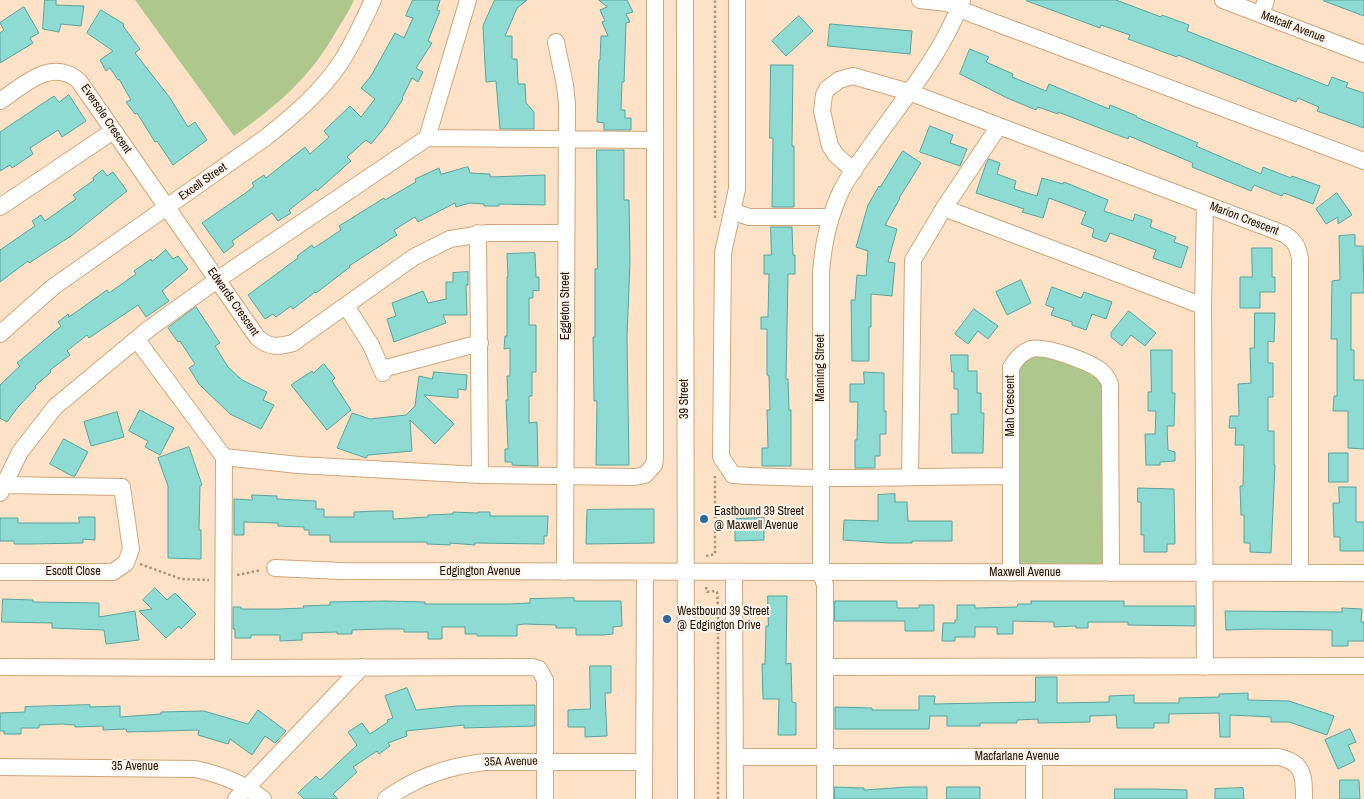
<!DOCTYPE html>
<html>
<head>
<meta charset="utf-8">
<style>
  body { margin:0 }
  canvas { display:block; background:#fde2c7 }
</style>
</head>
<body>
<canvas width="1364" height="799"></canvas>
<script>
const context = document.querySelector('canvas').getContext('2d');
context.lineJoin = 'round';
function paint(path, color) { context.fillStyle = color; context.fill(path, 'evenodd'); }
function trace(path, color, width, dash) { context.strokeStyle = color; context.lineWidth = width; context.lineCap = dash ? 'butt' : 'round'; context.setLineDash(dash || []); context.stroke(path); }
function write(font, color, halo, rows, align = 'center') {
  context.font = font + ' "Archivo Narrow",sans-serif'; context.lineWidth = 4; context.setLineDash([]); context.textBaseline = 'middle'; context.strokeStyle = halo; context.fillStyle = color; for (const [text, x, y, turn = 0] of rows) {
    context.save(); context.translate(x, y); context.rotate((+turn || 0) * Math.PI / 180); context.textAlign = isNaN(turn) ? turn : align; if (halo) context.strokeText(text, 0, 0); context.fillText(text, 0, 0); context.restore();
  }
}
paint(new Path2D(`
  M135,0H354C349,11 343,20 337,30C310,78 278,105 234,136Z
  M1030,350L1103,373L1111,573H1011V375Z`), '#adc78d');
const building = new Path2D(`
  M45,0H56V5L84,6L81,26L61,24L59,32L43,29Z
  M413,0H440L437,10L440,11L428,41L432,43L416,68L423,72L418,82L412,78L402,98L403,99L385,127L371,144L366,140L347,157L351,161L317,191L316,189L289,210L291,213L278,221L272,213L232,241L234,245L224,253L202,223L247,192L254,186L252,183L264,175L266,178L305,147L310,154L329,137L324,131L350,106L361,117L375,99L361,88L371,76L395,33L404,38L413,18L406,16Z
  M495,0H527L517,8L505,36H512V59H517L518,84H525L526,103L534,112V129H500L496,81L486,82L483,26Z
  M599,0H627L633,12L626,14L630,22L626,23L624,82H622L621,110H625V118H631V130H604V123L597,122L599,60H600L601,36H608L602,22L605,21L600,10L607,7Z
  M1027,0H1116L1161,17L1162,15L1189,25L1187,31L1328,86L1332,77L1348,83L1346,87L1364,93V128L1317,111L1319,107L1298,98L1296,102L1178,55L1177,57L1128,39L1130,35L1101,25L1100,28L1027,1Z
  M1324,0H1364V16L1324,1Z
  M24,7L39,33L30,38L33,43L0,63V33L4,30L0,23Z
  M101,10L124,24L123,26L140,49L135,53L170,98L188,127L195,122L207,140L173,165L157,141L155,142L137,113L135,114L126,102L131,100L119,79L118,80L110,68L106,71L100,60L113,51L87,33Z
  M799,16L813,31L786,56L772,41Z
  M830,24L912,31L910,54L828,46Z
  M970,49L989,57L986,62L1013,74L1012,77L1046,91L1049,84L1109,109L1110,105L1137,116L1136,117L1198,143L1196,146L1261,174L1263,167L1291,178L1292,176L1320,186L1313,204L1284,193L1282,196L1254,185L1251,191L1192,167L1193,163L1129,136L1128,139L1058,112V114L1038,107L1036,110L1007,98L960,74Z
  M771,65H793L792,146H794V207H772L773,138H770Z
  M69,95L86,121L62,137L58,130L30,148L33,154L12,168L10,165L0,171V132L54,96L59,102Z
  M930,126L953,135L950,143L967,149L960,166L920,152Z
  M597,150H624V200H629L630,261L627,337L629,465H596L597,401H594L593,337H595V269H597Z
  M903,151L921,163L899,198H900L885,225L897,229L888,262L895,263L892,296L871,294V327H869V361H852L851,300H855L857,275L866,276L868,251L856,247L868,205L879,186L880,187Z
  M989,159L1000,163L997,174L1016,181L1014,189L1037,196L1042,178L1063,184L1064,182L1108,200L1104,211L1133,221L1135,214L1152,220L1150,227L1176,237L1174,242L1188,247L1181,268L1153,258L1156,250L1110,233L1106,242L1092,237L1094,229L1081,224L1086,212L1049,198L1043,218L1022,212L1024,209L976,193L986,164Z
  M468,167L470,173L490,174V177L545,175V205L499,204V206H484V204L470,203L456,207L455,203L418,222L415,217L394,230L397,235L349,266L350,267L316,293L315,292L293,309L291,306L276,317L273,314L265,319L248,295L298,258L297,256L312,245L314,248L341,230L339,226L384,198L385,200L416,182L415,179L439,168L441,174Z
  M103,170L107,176L113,172L127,191L71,236L29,263L28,261L0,282V250L35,226L32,221L41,215L45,221L76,199L73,195L94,180L93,178Z
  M1337,193L1352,215L1338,224V217L1326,224L1316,209Z
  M771,227H792L793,255H795V274H788L786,379H788L789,410H791V466H762V448H768L767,410H770L769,376L767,375V329H761V317H768L769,274H764V255H771Z
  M1355,235V246H1363L1364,293H1351V350H1354V380H1364V449L1348,448V411H1333L1334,396H1337V339H1331L1332,281L1340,280L1339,236Z
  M1252,248H1272V277H1275V292H1260V308H1240V277H1252Z
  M166,250L173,259L178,256L188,269L162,291L169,301L146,317L138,305L89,338L87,335L67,351L70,355L50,370L51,372L35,386L36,388L18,407L7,422L0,418V385L20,366L17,363L61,326L58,322L68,314L69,317L107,290L109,293L136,274L134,271L151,259L152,261Z
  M535,253L536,277H539V291L533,290V298H529V325H536V372H532V396H529V423L537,422L538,466L512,465V462H505V449H508L506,400H508L507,376H510V348L504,349L505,336H507V277H508L507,254Z
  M468,272V285H466L467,315H443L446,323L394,342L387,319L396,316L392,303L423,291L428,303L446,299V282H453V273Z
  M1021,280L1031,303L1007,315L996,292Z
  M1052,287L1081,298L1084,292L1112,302L1106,319L1092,314L1086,330L1072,325V322L1051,315L1054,308L1046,305Z
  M196,307L220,343L215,346L228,367L242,380L267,392L263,400L274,405L261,429L230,414L199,384L189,368L195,364L180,341L178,342L168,328Z
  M974,309L998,326L988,339L978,331L968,344L955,334Z
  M1129,311L1156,333L1145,346L1131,335L1122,346L1111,337V333Z
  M1255,313H1275L1274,342L1268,341V363H1273V397H1268V431H1274V465H1275L1271,553L1250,552V543H1244V515H1241L1240,486H1243L1244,445H1235L1236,428H1229L1230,416H1239L1238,384L1251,383L1250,348H1254Z
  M1151,350H1172V393H1175L1174,426H1167L1168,450L1175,452V461L1160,462V465H1146L1145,434H1155L1156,411H1148V392H1151Z
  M951,355H968V371H977V393H981V413H984L983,453H952L951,414H958V389H954V372H952Z
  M324,364L335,378L332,381L351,410L327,430L291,385L312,371L313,373Z
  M434,372L467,375L466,390L458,389V398L424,395L454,424L435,444L410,420L412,451L368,455L366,458L337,448L352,413L370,419L406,415L415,406L419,376L432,379Z
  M864,372L884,373V411H886V434H880V456H875V468H855V440H857L858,402H850V384H864Z
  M140,410L174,428L160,455L145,447L148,441L129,431Z
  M117,412L124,437L91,446L84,422Z
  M64,439L88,452L75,476H72L50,464Z
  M189,447L202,485L200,486L199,530H201V559L168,558V486L158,458Z
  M1329,453H1348V482H1329Z
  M1339,487H1356V522H1364V551H1340V537H1334L1333,503H1339Z
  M1138,488L1174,489L1175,544H1167V552H1144V535H1141V502H1138Z
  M895,494V502H907L908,521H952V541H912V543H888L843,540L844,520L878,521V495Z
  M252,495L277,496V499L316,501V509H324V517H354V512L378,511H393V519L428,517V515L453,514V512L478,513V512H490V516H548L547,536H544V544L475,543V545L450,543V545L427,544V542H330V535H309V530H304V527L278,526V523L244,522V535H234V499L252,500Z
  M627,509H654V543L586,544L587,510Z
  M79,517H95V540L83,539V543L30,544H14V541H0V518H18V523H79Z
  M764,518V540L735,541V519Z
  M155,588L167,600L175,593L196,614L181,629L179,626L166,638L139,611L152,609L143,600Z
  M768,596H787L786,664L791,663L792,702L796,703V735H778L779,699H763L762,664H765L766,626H768Z
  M574,598V601H621L622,626L613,627V634L603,635H576V628H556V625L525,624L517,625V636H477V634H465V627H442V639H428V632H404V629H384L352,630V634H337V632L302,633V640L280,641V635H251V638H235V629H233V607H241V609H280L304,608L303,606L330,605V602L385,601L425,602V604H509L530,603V599Z
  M3,599L33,600V602L99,603V617L135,611L139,640L106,644L104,630L52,628V623L2,622Z
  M835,601H897V608H919V605H934V631H905V621H835Z
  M1031,601H1124V606H1195V626L1128,625V622H1088V628H1076V626L1054,627V622L1013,621V634H997V627H975V637H955V641H942L943,623H955V620H957V605H975V608L1017,607L1018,604H1031Z
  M1342,608L1362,609L1361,622H1364V641H1348V646H1332V630L1260,629L1226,630L1225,611L1342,612Z
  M590,666H611V693H605L607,736L585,737V727H568V710L590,709Z
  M1036,677H1057V703L1109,702V696L1134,695V703H1179V698L1219,697V694L1248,693V700L1289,701L1334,716L1327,735L1289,722H1271V717L1230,715V737H1220L1219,713L1169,714V723H1154V728H1117L1116,715L1090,716V722L1038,723V719L1017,720V723H980V726H947V716H930L929,729H835V707L872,708V710H919V696H935L934,704L1035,702Z
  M407,688L416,710L457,706L535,705V726L464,728V725L406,731L407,736L388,743L390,746L379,754L377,751L353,767L357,772L333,794L338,799H304L298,793L316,776L320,780L357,745L348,732L362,723L370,734L388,722L387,720L393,718L385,696Z
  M90,705V707L120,706V717L161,714V712L204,711L248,724L258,710L286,731L275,743L265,736L252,755L230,739L228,744L198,735L199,730L127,732L126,729L103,730V726L75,727V725L62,724L39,725V728H21V734H4V731H0V713L25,712V707Z
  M1350,729L1356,742L1348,745L1355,761L1338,769L1325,740Z
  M1340,780H1359L1360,799H1340Z
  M835,787L864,788V790L908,787H927V799H835Z
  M947,787H980V799H947Z
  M1243,788L1244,799H1215V789Z
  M1115,789H1155L1187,790V799H1115Z`);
paint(building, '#8edbd3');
trace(building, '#57a49d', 1);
const minor = new Path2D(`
  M685,0L686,799
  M737,0V189L723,253L721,457L733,475C825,481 919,476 1011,476
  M920,0L947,3L972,14L1364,161
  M1223,0L1364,54
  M1261,14L1266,0
  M556,42L565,85L567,104L565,572
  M0,101C24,85 52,57 79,81L257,337C268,348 279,347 293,343L414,257L450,239L488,233H566
  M427,138L654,140
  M854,171L836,155L830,146L822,111L824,95L827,89L839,80L853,76L909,92L1284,234C1295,241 1298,246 1300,259V573
  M0,207L113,131
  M944,208L1203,306
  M732,211L749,217H831
  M478,233L480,475
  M346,306L371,345L383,373
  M0,334L53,287L265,138C293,116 321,92 341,62C354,42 363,21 373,0
  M137,340L224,457L298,465L480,475L635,477L645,475L654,465L655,458V0
  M382,369L480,343
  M910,476L913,260L944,208L999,126
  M0,493L20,452L55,407L150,328L217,280L427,138L468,0
  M275,568L341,571L1364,573
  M0,572H113L126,563L131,549L122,487L4,485
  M734,573L735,799
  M1011,573V367C1016,359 1022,352 1031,349C1045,345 1090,362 1101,371C1106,375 1108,379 1110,384L1111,573
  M0,667L223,668L224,457
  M825,667L1364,666
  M1205,667L1203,306L1205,204
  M223,668L532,667L539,669L545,680V799
  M735,757H1278C1304,762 1304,776 1304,799
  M1034,757V799
  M0,767L195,769C220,774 243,783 263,799
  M236,799L362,667
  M386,799C416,777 449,766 485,762H644
  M644,799L645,572
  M825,799V585L821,573V273C823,243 829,216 842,189C850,173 862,159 872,144C903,100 944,51 962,0`);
trace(minor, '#d0a67a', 18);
trace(new Path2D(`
  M715,218V0
  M706,556L715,554V476
  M140,564L181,579L209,580
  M237,575L261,570
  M706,587L707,592L712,591L717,592L718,606V799`), '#ac957f', 2.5, [2.5, 2.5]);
trace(minor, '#fff', 16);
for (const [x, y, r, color] of [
  [704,519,5,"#2a6aa1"],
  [667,619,5,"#2a6aa1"]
]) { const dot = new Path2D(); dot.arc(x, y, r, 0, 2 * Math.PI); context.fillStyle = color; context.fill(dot); trace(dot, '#fcf3ea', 2); }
write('12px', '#201102', '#fcf3ea', [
  ["Metcalf Avenue",1293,27,21],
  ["Eversole Crescent",106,119,56],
  ["Excell Street",203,182,-35],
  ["Marion Crescent",1244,219,21],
  ["Edwards Crescent",233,302,55],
  ["Eggleton Street",566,306,-90],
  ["Manning Street",821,368,-90],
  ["39 Street",685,399,-90],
  ["Mah Crescent",1011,406,-90],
  ["Escott Close",73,572],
  ["Edgington Avenue",480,572],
  ["Maxwell Avenue",1025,573],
  ["Macfarlane Avenue",1017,757],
  ["35A Avenue",511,762,-1],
  ["35 Avenue",135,767]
]);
write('12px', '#201102', '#fcf3ea', [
  ["Eastbound 39 Street",714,512],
  ["@ Maxwell Avenue",714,526],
  ["Westbound 39 Street",677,612],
  ["@ Edgington Drive",677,626]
], 'left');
</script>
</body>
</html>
